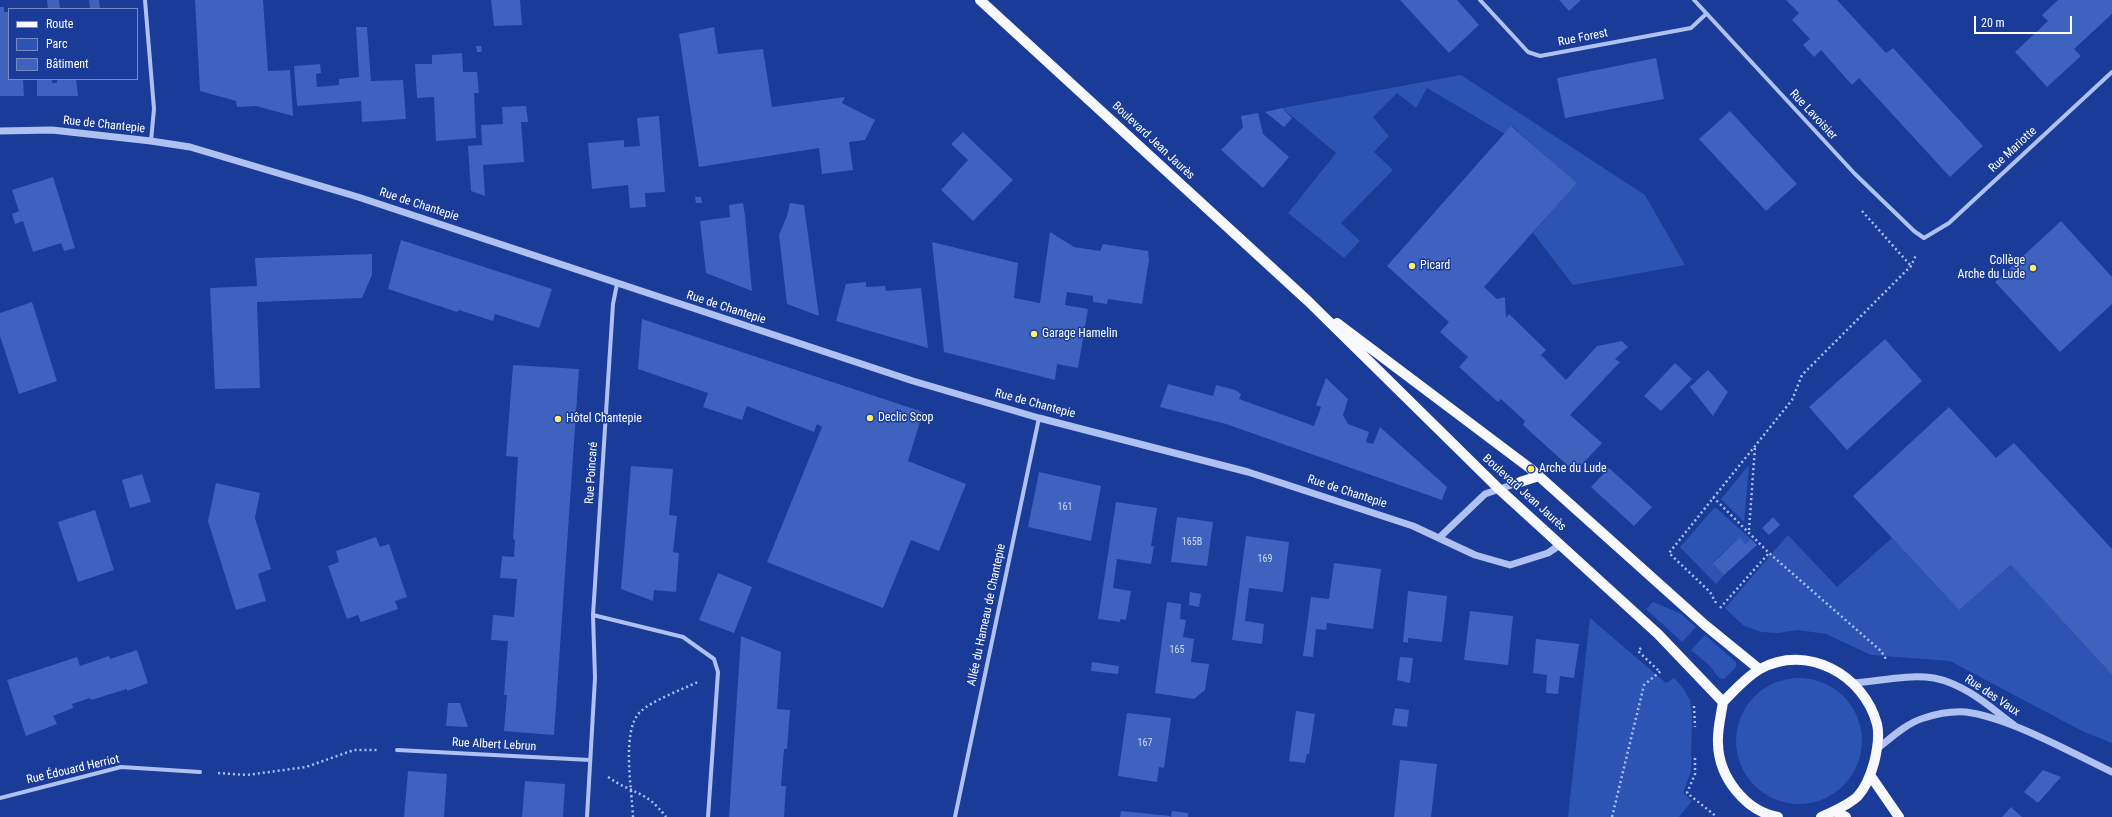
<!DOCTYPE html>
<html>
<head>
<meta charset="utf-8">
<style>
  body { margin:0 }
  #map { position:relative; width:2112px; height:817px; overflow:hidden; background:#1a3b98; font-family:"Roboto Condensed",sans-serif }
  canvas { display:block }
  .legend { position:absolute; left:8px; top:8px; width:130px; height:72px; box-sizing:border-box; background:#1a3b98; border:1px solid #7689c1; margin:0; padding:5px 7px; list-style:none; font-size:12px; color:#fff }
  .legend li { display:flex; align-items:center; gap:8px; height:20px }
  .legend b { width:20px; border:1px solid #7689c1 }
  .scale { position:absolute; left:1974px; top:16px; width:98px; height:18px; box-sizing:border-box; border:2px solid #fff; border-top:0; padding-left:5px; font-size:12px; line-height:14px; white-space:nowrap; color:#fff; -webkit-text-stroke:3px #1a3b98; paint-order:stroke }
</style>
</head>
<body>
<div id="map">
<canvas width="2112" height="817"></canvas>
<ul class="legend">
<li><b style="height:5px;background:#f8f9ff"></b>Route</li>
<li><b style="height:11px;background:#2d53b5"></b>Parc</li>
<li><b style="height:11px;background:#3e62bd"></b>Bâtiment</li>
</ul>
<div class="scale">20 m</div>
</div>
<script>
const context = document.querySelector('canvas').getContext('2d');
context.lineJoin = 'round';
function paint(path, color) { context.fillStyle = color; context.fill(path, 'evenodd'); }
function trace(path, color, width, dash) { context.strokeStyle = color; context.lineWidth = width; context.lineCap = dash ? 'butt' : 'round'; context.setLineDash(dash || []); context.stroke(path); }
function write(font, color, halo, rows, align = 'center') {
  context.font = font + ' "Roboto Condensed",sans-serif'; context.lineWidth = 3; context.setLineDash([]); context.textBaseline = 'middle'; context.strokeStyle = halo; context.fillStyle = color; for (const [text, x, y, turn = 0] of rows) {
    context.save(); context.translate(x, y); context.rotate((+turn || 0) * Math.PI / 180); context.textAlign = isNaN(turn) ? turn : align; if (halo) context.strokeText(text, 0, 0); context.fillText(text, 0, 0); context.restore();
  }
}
paint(new Path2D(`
  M1461,75L1645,195L1685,265L1573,285L1533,233L1576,183L1512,126L1505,134L1427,88L1416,108L1397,93L1373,117L1389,136L1374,152L1393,170L1341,223L1360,241L1344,258L1288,213L1336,153L1282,108Z
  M1749,465L1744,522L1721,499Z
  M1715,507L1751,539L1745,544L1739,538L1713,562L1724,575L1716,584L1680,547Z
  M1788,535L1837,587L1892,538L1959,610L2011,565L2112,675V743L2082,731L1950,661L1871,655L1826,634L1798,630L1778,633L1761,632L1744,626L1725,608Z
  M1653,602L1680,613L1696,627L1682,642L1646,609Z
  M1590,618L1666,683L1674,678L1683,688L1690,700L1692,715L1691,771L1683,793L1692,801L1679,817H1568Z
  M1705,635L1736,662V667L1724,679L1719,678L1709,665L1691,650Z
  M1736 741a63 63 0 1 1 126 0a63 63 0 1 1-126 0Z`), '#2d53b5');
paint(new Path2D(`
  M47,0H59L60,9H48Z
  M89,0H99L100,9H90Z
  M195,0H263L268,71L290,70L293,116L256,106L237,107L236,101L200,91Z
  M491,0H520L522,25L494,26Z
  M1400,0H1457L1479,25L1449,53Z
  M1559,0H1581L1569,11Z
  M1786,0H1837L1886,53L1893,48L1983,146L1950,177L1859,78L1852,85L1821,50L1814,57L1803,45L1810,39L1792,20L1799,13Z
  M2058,0H2112V14L2074,49L2081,56L2047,87L2015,52L2048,21L2042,15Z
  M0,7H4V12H9V79H23L24,96H0Z
  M356,27H367L371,81L403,80L406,119L362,122L361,101L297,106L294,66L320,64L321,73L316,74L317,87L339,85V79L359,77Z
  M714,27L718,54L763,49L772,107L845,97L842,103L875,120L865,140L849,142L853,170L822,174L819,148L699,167L679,34Z
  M476,46H481L482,52H477Z
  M462,53L463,72H477L479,93H474L476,138L436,141L434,97L417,98L415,64H432V55Z
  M1656,58L1664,99L1565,118L1557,78Z
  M37,79H52V83H57V79H76L78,96H37Z
  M526,106L528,122H521L524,162L483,165L485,196L471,191L468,146L482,145L481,125L503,124L502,107Z
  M1282,108L1292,118L1284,127L1265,112Z
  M1730,111L1797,184L1766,211L1699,139Z
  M1258,113L1263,134L1289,157L1263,188L1221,150L1243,127L1241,116Z
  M659,116L665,192L645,193L646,207L630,208L628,185L592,189L588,143L624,140V147L640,146L637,118Z
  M1511,126L1577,183L1484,287L1497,299L1505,297L1506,318L1509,314L1546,350L1541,355L1566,380L1597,346L1622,341L1628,347L1615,359L1620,362L1570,415L1602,443L1575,472L1523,425L1525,421L1501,399L1498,402L1459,367L1468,357L1440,332L1449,322L1387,266Z
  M963,132L1013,180L973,221L941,190L968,160L951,144Z
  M53,177L75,248L64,251L61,243L33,252L23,221L15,224L12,214L19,211L12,190Z
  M695,197H701L702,203H696Z
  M743,203L745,216L752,291L706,273L700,221L730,217L729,205Z
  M790,203L804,205L819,316L787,304L779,235L787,216Z
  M2061,221L2112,277V304L2060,352L1995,282Z
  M1050,232L1074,247L1100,251L1103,244L1148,251L1149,260L1142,304L1108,299L1107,304L1093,302V296L1067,292L1065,305L1088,309L1078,368L1057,364L1055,380L944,352L932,242L1018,263L1014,298L1040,303Z
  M401,240L552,289L539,328L495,314L493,321L459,310L457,312L388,289Z
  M372,254V275L362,298L257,302L260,388L215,389L210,288L257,286L255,258Z
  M866,282V287L885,286L886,291L921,288L928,348L836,321L846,284Z
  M32,302L57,381L19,394L0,336V313Z
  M642,319L923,412L908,461L966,484L939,551L911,540L883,608L767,562L822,427L817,424L814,432L747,406L742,420L703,407L708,393L638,369Z
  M1885,339L1922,381L1847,450L1809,407Z
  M1675,363L1692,379L1661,411L1644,396Z
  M513,365L579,369L554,735L504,731L507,695H504L508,641L491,640L493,615L514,617L517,579L500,578L502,556L514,557L515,540L513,539L518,457L506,456Z
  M1708,370L1728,392L1713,416L1690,387Z
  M1326,378L1348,399L1343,415L1348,424L1369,432L1366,442L1373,444L1380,427L1447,487L1442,500L1226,424L1160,407L1168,384L1213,396L1216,385L1235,390L1241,394L1239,399L1314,426L1321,407L1316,405Z
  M1949,407L1996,458L2014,443L2112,549V675L2011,565L1959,610L1853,496Z
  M631,466L673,469L669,515L677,516L673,552L679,553L676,592L654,590L653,601L621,589Z
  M1609,468L1652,507L1634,526L1591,487Z
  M1039,472L1101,486L1091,541L1028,527Z
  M142,474L151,502L130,508L122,480Z
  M216,483L260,493L255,518L271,569L258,574L266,601L236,610L208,521Z
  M1116,502L1157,508L1151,546H1154L1151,564L1117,559L1113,588L1131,591L1126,620L1120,619V622L1098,619Z
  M95,510L114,570L78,582L58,522Z
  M1177,517L1213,522L1207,566L1171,562Z
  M1773,517L1780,525L1769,535L1762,528Z
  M1246,536L1289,542L1283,592L1249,588L1245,621L1264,624L1262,644L1232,640Z
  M376,537L380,547L389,544L407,597L395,601L398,609L361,622L358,615L347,619L328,566L339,562L336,551Z
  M1740,537L1745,544L1751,539L1757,545L1724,575L1713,563Z
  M1334,563L1381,569L1373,629L1327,623L1326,630L1316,629L1313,657L1303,656L1311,597L1329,599Z
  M718,573L752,587L734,633L699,620Z
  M1408,591L1447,596L1442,642L1408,638V643L1403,642Z
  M1190,592L1201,594L1199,607L1189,605Z
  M1167,602L1181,604L1180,619L1186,620L1183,637L1194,639L1191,662L1209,664L1205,690L1194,699L1155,693Z
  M1470,611L1513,616L1508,665L1464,660Z
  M741,636L781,652L777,709L790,710L787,749H784L781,786H786L784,817H729Z
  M1536,639L1579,644L1574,678L1560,676L1558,694L1546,693L1547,675L1533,673Z
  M137,650L148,683L127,691V689L91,700L90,698L72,704L73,708L53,716L57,724L26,736L7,680L77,657L80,666L109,656L110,659Z
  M1400,657L1413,658L1410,683L1397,680Z
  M1092,662L1119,666L1118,674L1091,671Z
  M448,703H460L468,727L446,726Z
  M1395,708L1409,710L1407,727L1392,725Z
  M1296,711L1315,714L1309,754H1307L1305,763L1289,761Z
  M1127,713L1171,718L1164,768L1159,767L1157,782L1118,776Z
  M1400,760L1437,764L1431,817H1394Z
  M2043,770L2061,777L2038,803L2024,792Z
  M408,771L447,774L444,817H404Z
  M525,781L565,784L563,817H522Z
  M2011,807L2022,817H2002Z
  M1121,811L1170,816V817H1120Z
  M1172,811L1188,813V817H1171Z`), '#3e62bd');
trace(new Path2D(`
  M1862,211L1911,266
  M1713,497L1769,553L1881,651L1886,659
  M1749,530L1755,447
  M1716,603L1710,592L1669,553L1792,400L1802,375L1911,266L1916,255
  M1720,608L1769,553
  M1641,648L1638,651L1660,672
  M1694,706L1695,727
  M1695,758V774L1687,793L1717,817
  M218,773L247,775L306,767L354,750H378
  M608,777C632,794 646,790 666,817
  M633,817C632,790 621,731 640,712C651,701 683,689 698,682
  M1612,817L1644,685L1662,670`), '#aec1f1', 2.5, [2, 3]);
trace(new Path2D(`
  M145,0L154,109L151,141
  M1480,0L1528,52L1540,56L1691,28L1706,14
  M1694,0L1855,174L1914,231L1924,238L1949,223L2112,72
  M593,615L683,637L714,659L718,672L708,817
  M397,750L590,760
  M0,798L121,767L200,772
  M587,817L595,678L593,615L613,304L617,284
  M955,817L1039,418`), '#aec1f1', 4);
trace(new Path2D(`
  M0,131L52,130L151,141L190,147L358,197L913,381L1039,418L1248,472L1413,526L1475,555L1510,565L1548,553L1561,544
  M1440,537L1485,494L1520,482
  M1854,683C1880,681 1908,674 1934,678C1965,684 1990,707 2014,725
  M1878,748C1892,737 1907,723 1924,718C1936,714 1952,711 1966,712C2010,718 2070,752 2112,772`), '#aec1f1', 7);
trace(new Path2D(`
  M980,0L1308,301L1499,489L1658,634L1723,702
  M1337,323L1531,469L1705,625L1759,669
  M1520,482L1539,476
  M1870,775L1899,817
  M1834,811L1846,817
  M1778,817C1745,811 1719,777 1718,744C1717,730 1721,716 1723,702C1734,691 1746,677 1760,669C1807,643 1864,675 1877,724C1880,737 1877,751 1874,763C1871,774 1865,788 1858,796C1849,805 1832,812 1821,817`), '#f8f9ff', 10);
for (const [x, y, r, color] of [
  [1412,266,4,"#ffee6e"],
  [2033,268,4,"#ffee6e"],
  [1034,334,4,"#ffee6e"],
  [870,418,4,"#ffee6e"],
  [558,419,4,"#ffee6e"],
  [1531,469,4,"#ffee6e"]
]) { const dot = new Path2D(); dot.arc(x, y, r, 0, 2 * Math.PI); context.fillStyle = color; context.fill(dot); trace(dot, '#1a3b98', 1.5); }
write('10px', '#cfd8ee', null, [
  ["161",1065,507],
  ["165B",1192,542],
  ["169",1265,559],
  ["165",1177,650],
  ["167",1145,743]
]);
write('12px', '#fff', '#1a3b98', [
  ["Rue Forest",1583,38,-11],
  ["Rue Lavoisier",1813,115,47],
  ["Rue de Chantepie",104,125,6],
  ["Boulevard Jean Jaurès",1153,141,43],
  ["Rue Mariotte",2013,150,-43],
  ["Rue de Chantepie",419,205,18],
  ["Rue de Chantepie",726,308,18],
  ["Rue de Chantepie",1035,404,15],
  ["Rue Poincaré",592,473,-86],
  ["Rue de Chantepie",1347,492,18],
  ["Boulevard Jean Jaurès",1524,493,42],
  ["Allée du Hameau de Chantepie",987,615,-78],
  ["Rue des Vaux",1992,696,34],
  ["Rue Albert Lebrun",494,745,3],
  ["Rue Édouard Herriot",73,770,-13]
]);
write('12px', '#fff', '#1a3b98', [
  ["Collège",2025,261,"right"],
  ["Arche du Lude",2025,275,"right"],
  ["Picard",1420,266],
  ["Garage Hamelin",1042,334],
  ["Declic Scop",878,418],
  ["Hôtel Chantepie",566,419],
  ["Arche du Lude",1539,469]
], 'left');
</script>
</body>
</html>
